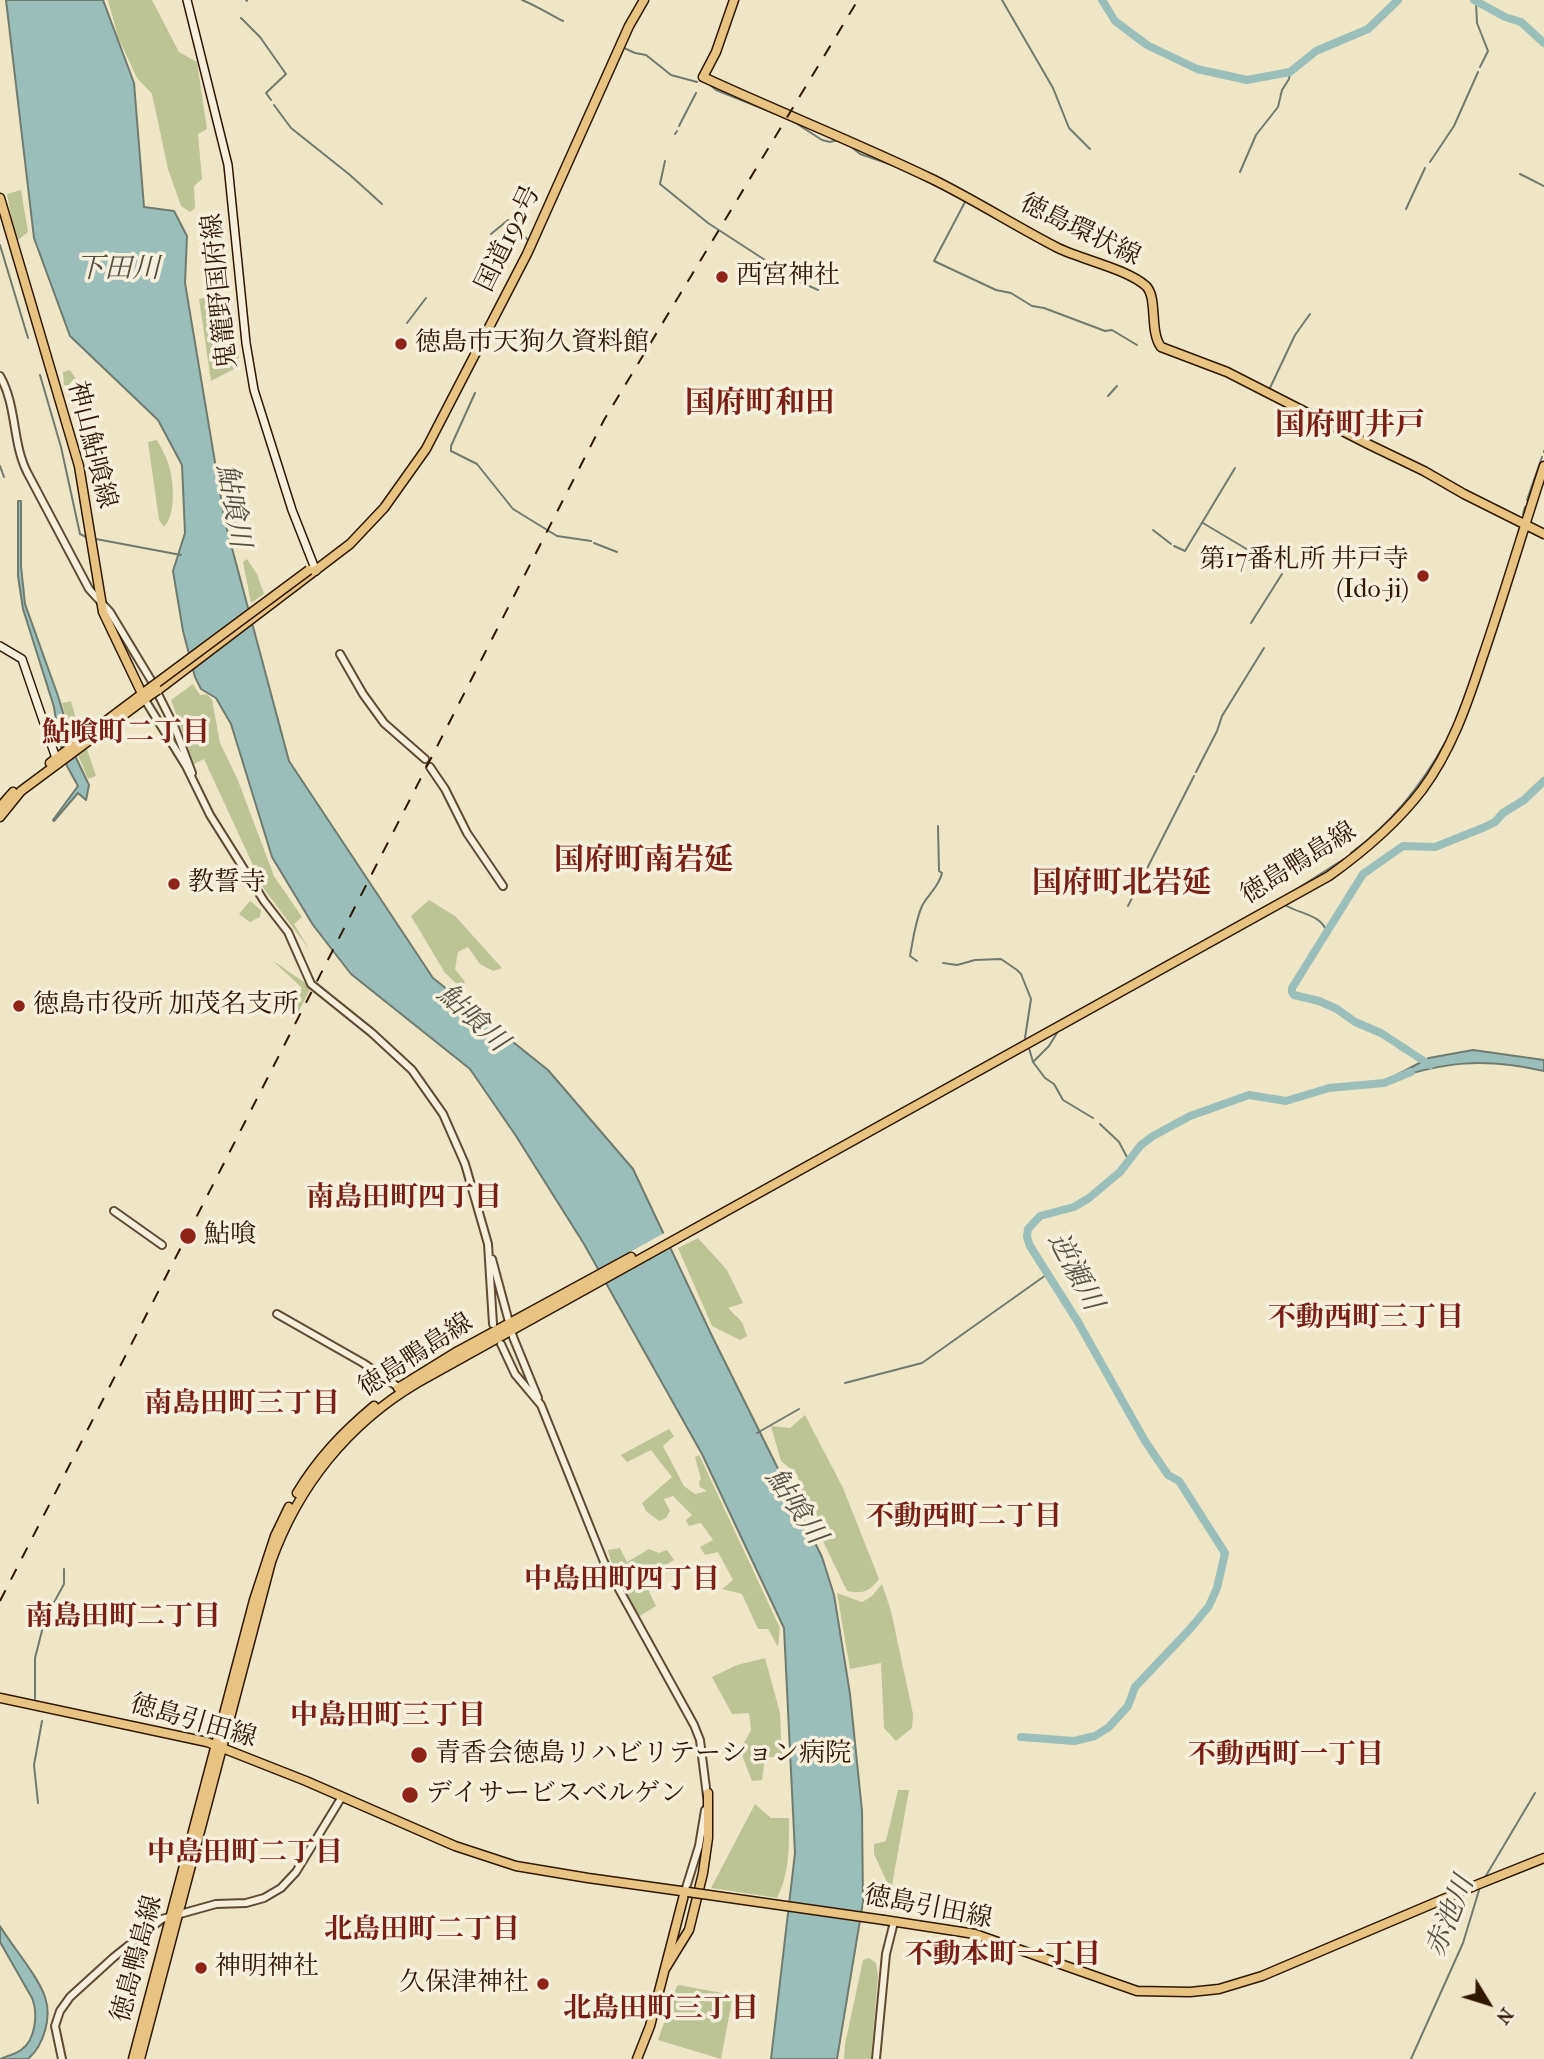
<!DOCTYPE html>
<html>
<head>
<meta charset="utf-8">
<style>
  body { margin:0 }
  #map { position:relative; width:1544px; height:2059px; overflow:hidden; background:#efe6c7; font-family:"IM FELL French Canon",serif }
  canvas { display:block }
  .north { position:absolute; left:1453px; top:1968px; width:70px; height:70px; -webkit-text-stroke:5px #f5efdb; paint-order:stroke; rotate:128deg; font-size:19px; font-weight:700; line-height:28px; text-align:center; color:#2f1700 }
  .north::after { content:''; display:block; margin:auto; width:24px; height:32px; background:#2f1700; clip-path:polygon(50% 0,100% 100%,50% 72%,0 100%) }
</style>
</head>
<body>
<div id="map">
<canvas width="1544" height="2059"></canvas>
<div class="north">N</div>
</div>
<script>
const context = document.querySelector('canvas').getContext('2d');
context.lineJoin = 'round';
function paint(path, color) { context.fillStyle = color; context.fill(path, 'evenodd'); }
function trace(path, color, width, dash) { context.strokeStyle = color; context.lineWidth = width; context.lineCap = dash ? 'butt' : 'round'; context.setLineDash(dash || []); context.stroke(path); }
function write(font, color, halo, rows, align = 'center') {
  context.font = font + ' "IM FELL French Canon","Noto Serif JP",serif'; context.lineWidth = 7; context.setLineDash([]); context.textBaseline = 'middle'; context.strokeStyle = halo; context.fillStyle = color; for (const [text, x, y, turn = 0] of rows) {
    context.save(); context.translate(x, y); context.rotate((+turn || 0) * Math.PI / 180); context.textAlign = isNaN(turn) ? turn : align; if (halo) context.strokeText(text, 0, 0); context.fillText(text, 0, 0); context.restore();
  }
}
paint(new Path2D(`
  M108,0H152L179,52L197,62L207,129L198,134L202,179L194,186L195,208L190,212L181,206L168,169L152,94L137,78L118,37Z
  M21,190L28,232L18,240L13,227L7,194Z
  M208,297L214,330L236,332L239,358L234,360L236,368L211,381L199,299Z
  M70,370L82,388H88L90,395L83,404L72,381L68,386L64,385L63,372Z
  M157,440C161,448 167,457 169,466C174,482 176,515 164,527L159,520L148,442Z
  M222,477L244,546C227,528 225,501 222,477Z
  M247,559L257,574L264,594L251,603L243,562Z
  M193,684L200,695L207,694L212,700L220,743L237,778L274,876L302,917L294,924L309,949L264,889L204,759L194,764L171,700Z
  M71,701L80,735L72,738L62,703Z
  M87,749L96,776L88,779L78,755Z
  M429,900L455,916L502,968L493,971L480,964L468,947L458,952L455,969L465,982L460,987L445,973L411,916Z
  M250,901L261,910L260,917L250,922L239,914Z
  M272,960L311,987L299,1011L293,1006L302,988Z
  M698,1238L727,1270L743,1303L728,1308L742,1322L747,1336L740,1340L712,1326L678,1248Z
  M805,1415L843,1488L879,1579C869,1592 863,1594 847,1591L807,1508L797,1474L781,1461L771,1426L790,1428Z
  M669,1429L674,1436L663,1446L684,1486L695,1494L707,1491L700,1487L699,1482L701,1479L695,1457L699,1455L702,1461L780,1628L778,1647L768,1629H758L742,1594L722,1589L733,1580L718,1552L705,1555L700,1547L713,1540L701,1523L689,1526L686,1520L692,1515L673,1496L664,1499L670,1511L666,1518L659,1521L646,1511L642,1503L672,1477L651,1450L627,1462L621,1455Z
  M620,1548L627,1562L649,1549L659,1553L667,1550L674,1560L643,1579L656,1606L638,1617L615,1576L608,1550Z
  M882,1584L891,1611L913,1714L912,1728L896,1741L884,1728L881,1663L850,1669L837,1593L862,1602L871,1597Z
  M765,1658L780,1713L782,1757H765L762,1780L752,1781L740,1750L751,1730L749,1713L732,1714L712,1677L737,1665Z
  M898,1790H909L891,1891L874,1854V1844L886,1841Z
  M755,1804L771,1818H789C789,1846 790,1873 777,1898L711,1888Z
  M869,1958L876,1963L878,1975L871,2059H844L845,2044L863,1960Z
  M679,1985L733,1995L721,2059L658,2040L677,1986Z`), '#bcc493');
const water = new Path2D(`
  M6,0H103L134,83L144,207L174,211L187,236L185,283L225,522L289,761L433,978L548,1070L633,1169L712,1336L822,1557L834,1595L850,1694L862,1811L863,1902L837,2059H771L795,1853L784,1628L702,1454L584,1244L516,1136L470,1069L351,974L313,925L272,857L231,724L216,698L201,689L195,677L183,631L173,571L185,533L182,465L158,420L70,336L34,238Z
  M18,501H21V566L25,604L58,696L69,732L68,741L89,785L86,800L78,793L54,821L53,820L78,786L67,766L59,741L54,707L23,609L18,576Z
  M1473,1050L1544,1060V1071C1482,1057 1445,1062 1385,1081L1429,1058Z
  M0,1926C12,1946 38,1976 45,1997C52,2017 44,2045 28,2059H0C6,2056 14,2055 21,2050C36,2040 38,2013 32,1998L0,1942Z`);
paint(water, '#9bbeba');
trace(water, '#707b70', 2);
paint(new Path2D(`
  M666,1232L673,1246L603,1285L596,1271Z`), '#efe6c7');
trace(new Path2D(`
  M246,0L247,1
  M522,0C537,6 549,14 563,21
  M1002,0L1053,88L1069,128L1090,149
  M1476,2L1477,23L1488,51L1480,67
  M241,18L260,37L286,74L266,93L271,100
  M624,48L635,53L646,55L671,75L697,82
  M708,83L716,90L791,120L822,140L830,142L838,140
  M274,105L291,128L350,175L382,204
  M679,126L696,93
  M675,134L677,131
  M849,145L860,154L901,168
  M665,161L660,184L708,223L765,260L781,273L818,290
  M1430,162L1454,126L1478,72
  M1240,172L1256,135L1278,107L1282,90L1289,79L1290,72
  M1520,174L1544,186
  M965,202L934,261L996,290L1011,293L1032,306L1044,308L1105,331L1112,330L1137,345
  M1406,209L1425,168
  M491,234L508,220L528,240
  M0,245L28,338
  M407,323L426,298
  M40,375L61,447L80,534L86,537
  M1269,390L1295,335L1310,314
  M475,393L451,446V451L477,464L513,509L557,536L591,541
  M1108,396L1117,386
  M1544,452V451
  M0,466L4,477
  M1527,500L1542,457
  M1523,514L1525,507
  M1203,523L1280,569
  M1153,530L1171,544
  M96,539L181,555
  M594,543L617,552
  M1174,546L1185,551L1235,468
  M1251,623L1282,574
  M1196,772L1217,731L1222,716L1264,648
  M1351,853C1392,823 1422,785 1446,741
  M1281,899L1344,859
  M1285,905C1299,914 1322,914 1327,933
  M1128,906L1194,776
  M917,961L910,956C913,940 915,922 922,906C928,894 939,887 942,873L939,871L938,826
  M943,963L957,965L975,960L1001,959L1017,970L1021,974L1031,999L1025,1038
  M1029,1048L1033,1062L1045,1078L1054,1084L1063,1100L1093,1118
  M1034,1061L1049,1046L1057,1033
  M1100,1124L1119,1142L1128,1159
  M845,1383L922,1363L1046,1275
  M757,1433L799,1409
  M35,1699V1658L45,1619L64,1584V1569
  M38,1803L34,1765L42,1721
  M1484,1879L1535,1793
  M1411,2059L1463,1943L1480,1887`), '#707b70', 2);
trace(new Path2D(`
  M1102,0L1115,21L1147,45L1197,69L1247,80L1290,72L1316,51L1368,29L1398,0
  M1474,0L1505,17L1521,22L1544,43
  M1430,1065L1381,1033L1355,1022L1337,1009L1319,1001L1294,995L1292,992V988L1363,874L1403,846L1435,847L1485,827L1495,822L1503,813L1524,800L1544,781
  M1021,1737L1074,1741L1095,1736L1109,1727L1128,1706L1135,1687L1190,1629L1209,1606L1217,1588L1225,1553L1179,1481L1168,1475L1145,1441L1078,1322L1030,1246L1027,1237L1028,1229L1040,1216L1074,1207L1089,1198L1120,1172L1141,1145L1153,1136L1190,1116L1249,1095L1286,1101L1329,1088L1384,1083L1411,1072`), '#9bbeba', 8);
const tertiary = new Path2D(`
  M0,376C17,406 12,442 27,472L89,589L110,612L151,680L175,728L192,773
  M340,654L363,694L384,723L425,759
  M145,700L186,766L210,815L264,901L288,932L311,984L372,1033L412,1070L443,1114L465,1164L488,1244L493,1324
  M430,767L445,789L467,833L503,886
  M114,1211L162,1245
  M492,1259L513,1337L538,1398
  M277,1314L363,1363L401,1389
  M501,1344L515,1374L541,1405L604,1562L694,1725L700,1740L707,1796
  M685,1891L699,1846L705,1810
  M62,2059L55,2026L60,2011L70,1997L114,1957L162,1919L216,1904L246,1903L264,1898L281,1888L296,1872L340,1800
  M876,2059L886,1954L894,1922`);
const secondary = new Path2D(`
  M187,0L228,165L246,343L254,390L292,510L316,571
  M0,646L22,659L58,764`);
const primary = new Path2D(`
  M734,0L716,52L703,77C779,112 857,143 932,179C975,200 1015,226 1058,248C1083,260 1127,269 1146,286C1158,298 1149,331 1161,347L1227,372L1370,445L1424,471L1464,494L1544,534
  M0,198L79,466L103,612L145,700
  M398,1388L458,1351L631,1257
  M297,1493C318,1458 343,1432 374,1406
  M0,1698L207,1742L306,1781L455,1846L516,1866L588,1878L688,1892
  M884,1920L975,1934L1137,1991L1190,1992L1219,1989L1262,1976L1479,1884L1544,1858
  M665,1969L689,1930L703,1873L708,1838V1793
  M133,2059L254,1600L275,1536L289,1507
  M140,2059L271,1562C298,1486 348,1424 417,1383L1329,876C1364,851 1396,824 1422,790C1451,751 1467,705 1482,659C1504,595 1523,530 1544,466
  M637,2059L650,2026L685,1891`);
const trunk = new Path2D(`
  M158,690L350,544L384,508L426,449L527,254L629,26L644,0
  M50,763L146,691
  M0,807L13,792
  M0,817L21,791L149,696`);
trace(tertiary, '#5f4b32', 10);
trace(secondary, '#2f1700', 10);
trace(primary, '#2f1700', 11);
trace(trunk, '#2f1700', 11);
trace(tertiary, '#f5efdb', 6);
trace(secondary, '#f5efdb', 7);
trace(primary, '#e8c384', 8);
trace(trunk, '#e8c384', 8);
trace(new Path2D(`
  M0,1601L604,420L858,0`), '#2f1700', 2, [12, 12]);
const primaryBridge = new Path2D(`
  M688,1892L884,1920`);
const trunkBridge = new Path2D(`
  M146,691L309,570
  M149,696L158,690`);
trace(primaryBridge, '#2f1700', 11, []);
trace(trunkBridge, '#2f1700', 11, []);
trace(primaryBridge, '#e8c384', 8);
trace(trunkBridge, '#e8c384', 8);
for (const [x, y, r, color] of [
  [722,277,7,"#8f2418"],
  [401,344,7,"#8f2418"],
  [1423,576,7,"#8f2418"],
  [174,884,7,"#8f2418"],
  [19,1006,7,"#8f2418"],
  [188,1236,9,"#8f2418"],
  [419,1755,9,"#8f2418"],
  [410,1795,9,"#8f2418"],
  [201,1968,7,"#8f2418"],
  [543,1984,7,"#8f2418"]
]) { const dot = new Path2D(); dot.arc(x, y, r, 0, 2 * Math.PI); context.fillStyle = color; context.fill(dot); trace(dot, '#f5efdb', 2.5); }
write('26px', '#2f1700', '#f5efdb', [
  ["徳島環状線",1080,231,26],
  ["国道192号",509,239,-64],
  ["鬼籠野国府線",221,291,-96],
  ["神山鮎喰線",91,445,76],
  ["徳島鴨島線",1299,864,-32],
  ["徳島鴨島線",416,1356,-33],
  ["徳島引田線",193,1722,16],
  ["徳島引田線",928,1908,11],
  ["徳島鴨島線",138,1959,-75]
]);
write('26px', '#2f1700', '#f5efdb', [
  ["西宮神社",736,277],
  ["徳島市天狗久資料館",415,344],
  ["第17番札所 井戸寺",1409,561,"right"],
  ["(Ido-ji)",1409,591,"right"],
  ["教誓寺",188,884],
  ["徳島市役所 加茂名支所",33,1006],
  ["鮎喰",204,1236],
  ["青香会徳島リハビリテーション病院",435,1755],
  ["デイサービスベルゲン",426,1795],
  ["神明神社",215,1968],
  ["久保津神社",529,1984,"right"]
], 'left');
write('italic 28px', '#555141', '#f5efdb', [
  ["下田川",118,270],
  ["鮎喰川",232,506,80],
  ["鮎喰川",472,1019,43],
  ["逆瀬川",1074,1272,62],
  ["鮎喰川",795,1507,56],
  ["赤池川",1451,1917,-68]
]);
write('bold 28px', '#7a1f14', '#f5efdb', [
  ["鮎喰町二丁目",126,734],
  ["南島田町四丁目",404,1199],
  ["不動西町三丁目",1366,1319],
  ["南島田町三丁目",242,1405],
  ["不動西町二丁目",964,1518],
  ["中島田町四丁目",622,1581],
  ["南島田町二丁目",123,1618],
  ["中島田町三丁目",388,1717],
  ["不動西町一丁目",1286,1756],
  ["中島田町二丁目",245,1854],
  ["北島田町二丁目",422,1931],
  ["不動本町一丁目",1003,1956],
  ["北島田町三丁目",661,2010]
]);
write('bold 30px', '#7a1f14', '#f5efdb', [
  ["国府町和田",760,405],
  ["国府町井戸",1350,427],
  ["国府町南岩延",644,862],
  ["国府町北岩延",1122,885]
]);
</script>
</body>
</html>
